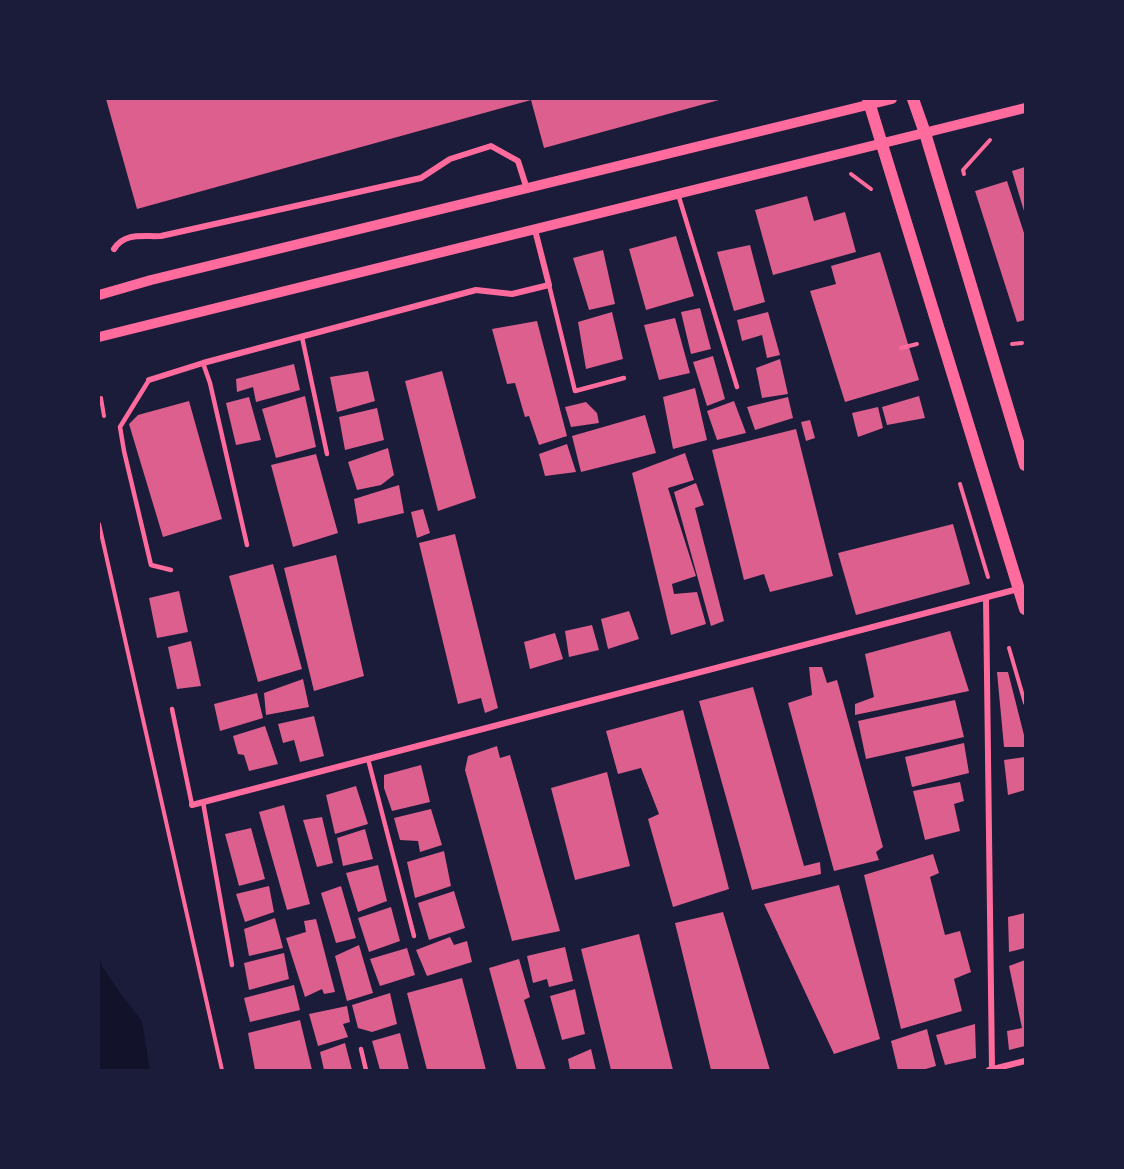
<!DOCTYPE html>
<html>
<head>
<meta charset="utf-8">
<style>
  body { margin:0 }
  #map { position:relative; width:1124px; height:1169px; overflow:hidden; background:#1b1b3a; font-family:Montserrat,sans-serif }
  canvas { display:block }
  .frame { position:absolute; inset:0; border:100px solid #1b1b3a; pointer-events:none }
</style>
</head>
<body>
<div id="map">
<canvas width="1124" height="1169"></canvas>
<div class="frame"></div>
</div>
<script>
const context = document.querySelector('canvas').getContext('2d');
context.lineJoin = 'round';
function paint(path, color) { context.fillStyle = color; context.fill(path, 'evenodd'); }
function trace(path, color, width, dash) { context.strokeStyle = color; context.lineWidth = width; context.lineCap = dash ? 'butt' : 'round'; context.setLineDash(dash || []); context.stroke(path); }
paint(new Path2D(`
  M99,955L102,966L120,993L142,1021L150,1070H99Z`), '#12122b');
paint(new Path2D(`
  M106,99H719V100L544,148L531,100L137,209Z
  M1025,167V210L1024,211L1012,171Z
  M1007,181L1025,236V320L1017,322L975,191Z
  M807,196L814,221L845,212L856,252L773,275L755,210Z
  M676,236L694,296L646,310L629,249Z
  M750,245L765,302L734,311L717,252Z
  M603,250L615,304L589,310L573,258Z
  M880,252L919,380L845,402L810,291L836,284L831,266Z
  M700,308L711,349L691,354L681,312Z
  M612,312L623,359L586,369L578,322Z
  M768,312L780,355L767,358L762,335L742,341L737,320Z
  M675,318L690,373L659,380L644,325Z
  M537,321L567,436L539,445L529,416L525,417L515,383L507,384L492,329Z
  M713,356L725,399L707,406L693,362Z
  M780,359L788,394L762,398L756,368Z
  M294,364L300,390L256,402L253,387L237,392L236,379Z
  M368,371L375,401L337,412L330,377Z
  M442,371L476,498L438,511L405,381Z
  M695,388L707,440L673,449L663,397Z
  M305,396L316,447L276,458L262,409Z
  M919,396L925,418L887,425L882,407Z
  M249,397L261,440L236,445L226,403Z
  M788,397L793,418L755,430L747,407Z
  M189,401L222,519L163,537L129,424L138,415Z
  M734,401L746,433L717,440L707,411Z
  M586,402L597,413L599,423L571,427L565,407Z
  M878,407L883,428L858,437L852,413Z
  M377,408L384,440L345,450L339,417Z
  M645,415L656,453L581,472L572,436Z
  M810,420L815,438L806,441L801,422Z
  M796,429L833,576L770,592L764,574L744,580L712,450Z
  M567,444L576,472L545,476L539,454Z
  M388,448L394,475L381,485L357,490L348,462Z
  M685,453L694,480L668,488L696,576L672,584L674,594L697,592L706,624L671,635L632,473Z
  M316,454L338,533L293,547L271,465Z
  M696,483L704,505L695,508L724,621L711,626L674,492Z
  M399,485L404,513L358,524L354,499Z
  M423,509L430,533L417,538L411,512Z
  M953,524L970,584L856,615L838,553Z
  M455,534L498,708L485,713L481,698L458,704L419,543Z
  M336,555L364,676L314,691L284,568Z
  M273,564L302,669L258,682L229,576Z
  M179,591L188,632L157,638L149,598Z
  M629,611L639,639L608,649L601,619Z
  M592,625L599,650L569,657L565,631Z
  M950,631L969,691L855,715V704L874,697L865,654Z
  M555,633L563,659L530,669L524,642Z
  M191,641L201,686L177,689L168,647Z
  M809,667H822L827,683L837,680L883,847L876,852L879,860L834,871L788,703L812,695Z
  M997,672H1008L1025,739V747H1004Z
  M303,679L309,707L266,715L264,693Z
  M753,687L804,866L820,862L821,874L752,890L699,701Z
  M257,693L263,718L220,731L214,704Z
  M955,700L964,737L866,759L858,721Z
  M683,710L729,889L673,907L648,819L659,814L641,768L618,774L606,731Z
  M314,716L324,756L300,762L294,740L283,743L278,724Z
  M265,726L278,764L249,771L244,755L238,754L233,736Z
  M964,743L969,773L912,787L905,757Z
  M497,746L500,758L510,755L560,931L512,941L465,770L468,756Z
  M1025,757V790L1008,795L1004,760Z
  M421,765L430,802L392,811L384,788V775Z
  M607,772L630,866L575,880L551,788Z
  M960,782L964,801L954,804L960,831L925,840L913,791Z
  M356,786L368,824L335,834L326,795Z
  M284,805L310,904L287,910L259,812Z
  M431,809L442,845L420,852L418,841L400,840L394,818Z
  M322,817L333,863L317,867L303,820Z
  M251,828L265,879L239,886L225,834Z
  M365,829L373,859L343,866L337,838Z
  M444,851L451,886L415,898L407,862Z
  M933,854L939,873L930,877L945,935L960,931L971,972L954,979L962,1011L901,1029L864,875Z
  M378,865L387,901L358,912L346,873Z
  M839,885L880,1039L834,1054L764,904Z
  M269,886L274,912L245,922L236,894Z
  M341,886L356,938L336,943L321,893Z
  M454,891L465,928L429,940L418,903Z
  M391,907L400,941L369,952L358,918Z
  M723,912L770,1070H711L675,923Z
  M1025,913V948L1009,952L1008,917Z
  M275,918L283,948L249,956L244,929Z
  M316,919L335,992L324,994L322,989L305,997L286,938L306,932L304,921Z
  M639,934L673,1070H611L581,949Z
  M450,937L454,945L467,941L472,962L427,976L416,950Z
  M359,945L373,993L347,1001L335,956Z
  M565,947L573,981L549,987L547,979L533,983L527,956Z
  M407,948L415,975L380,986L370,959Z
  M284,953L289,979L249,990L244,963Z
  M519,959L530,997L524,1000L546,1070H517L489,968Z
  M1025,960V1046L1009,1050L1007,1031L1022,1028L1009,966Z
  M462,978L486,1070H427L407,993Z
  M294,985L300,1010L250,1022L244,998Z
  M575,989L585,1034L562,1040L550,996Z
  M390,993L397,1024L372,1032L358,1028L352,1005Z
  M347,1006L350,1022L343,1024L348,1037L318,1046L309,1014Z
  M300,1020L312,1070H255L248,1033Z
  M975,1024L976,1058L945,1065L936,1035Z
  M927,1029L936,1066L922,1070H898L891,1041Z
  M400,1033L409,1070H380L372,1041Z
  M345,1043L352,1070H324L320,1052Z
  M591,1049L596,1070H570L568,1059Z`), '#dd5f8e');
trace(new Path2D(`
  M851,174L871,189
  M964,174L963,170L990,140
  M1012,344L1022,343
  M901,348L917,344
  M99,399L101,398L104,416
  M960,484L988,577
  M99,524L222,1070
  M1009,648L1025,703`), '#ff6b9d', 4);
trace(new Path2D(`
  M678,194L737,387
  M549,285L575,391L624,378
  M302,337L327,454
  M203,363L210,383L247,545
  M149,380L120,427L124,451L151,565L171,570
  M172,709L192,805
  M368,759L414,936
  M203,802L232,965
  M361,1049L366,1070`), '#ff6b9d', 4.5);
trace(new Path2D(`
  M114,249C125,232 143,237 161,236L421,178L450,159L491,146L518,161L527,189
  M149,380L203,363L476,290L512,294L549,285L535,230
  M986,598L992,1070
  M192,805L1018,589
  M989,1070L1025,1061`), '#ff6b9d', 6);
trace(new Path2D(`
  M99,295L151,280L892,99
  M99,337L1025,108`), '#ff6b9d', 10);
trace(new Path2D(`
  M868,99L1025,609
  M913,99L925,133L1025,465`), '#ff6b9d', 12);
</script>
</body>
</html>
